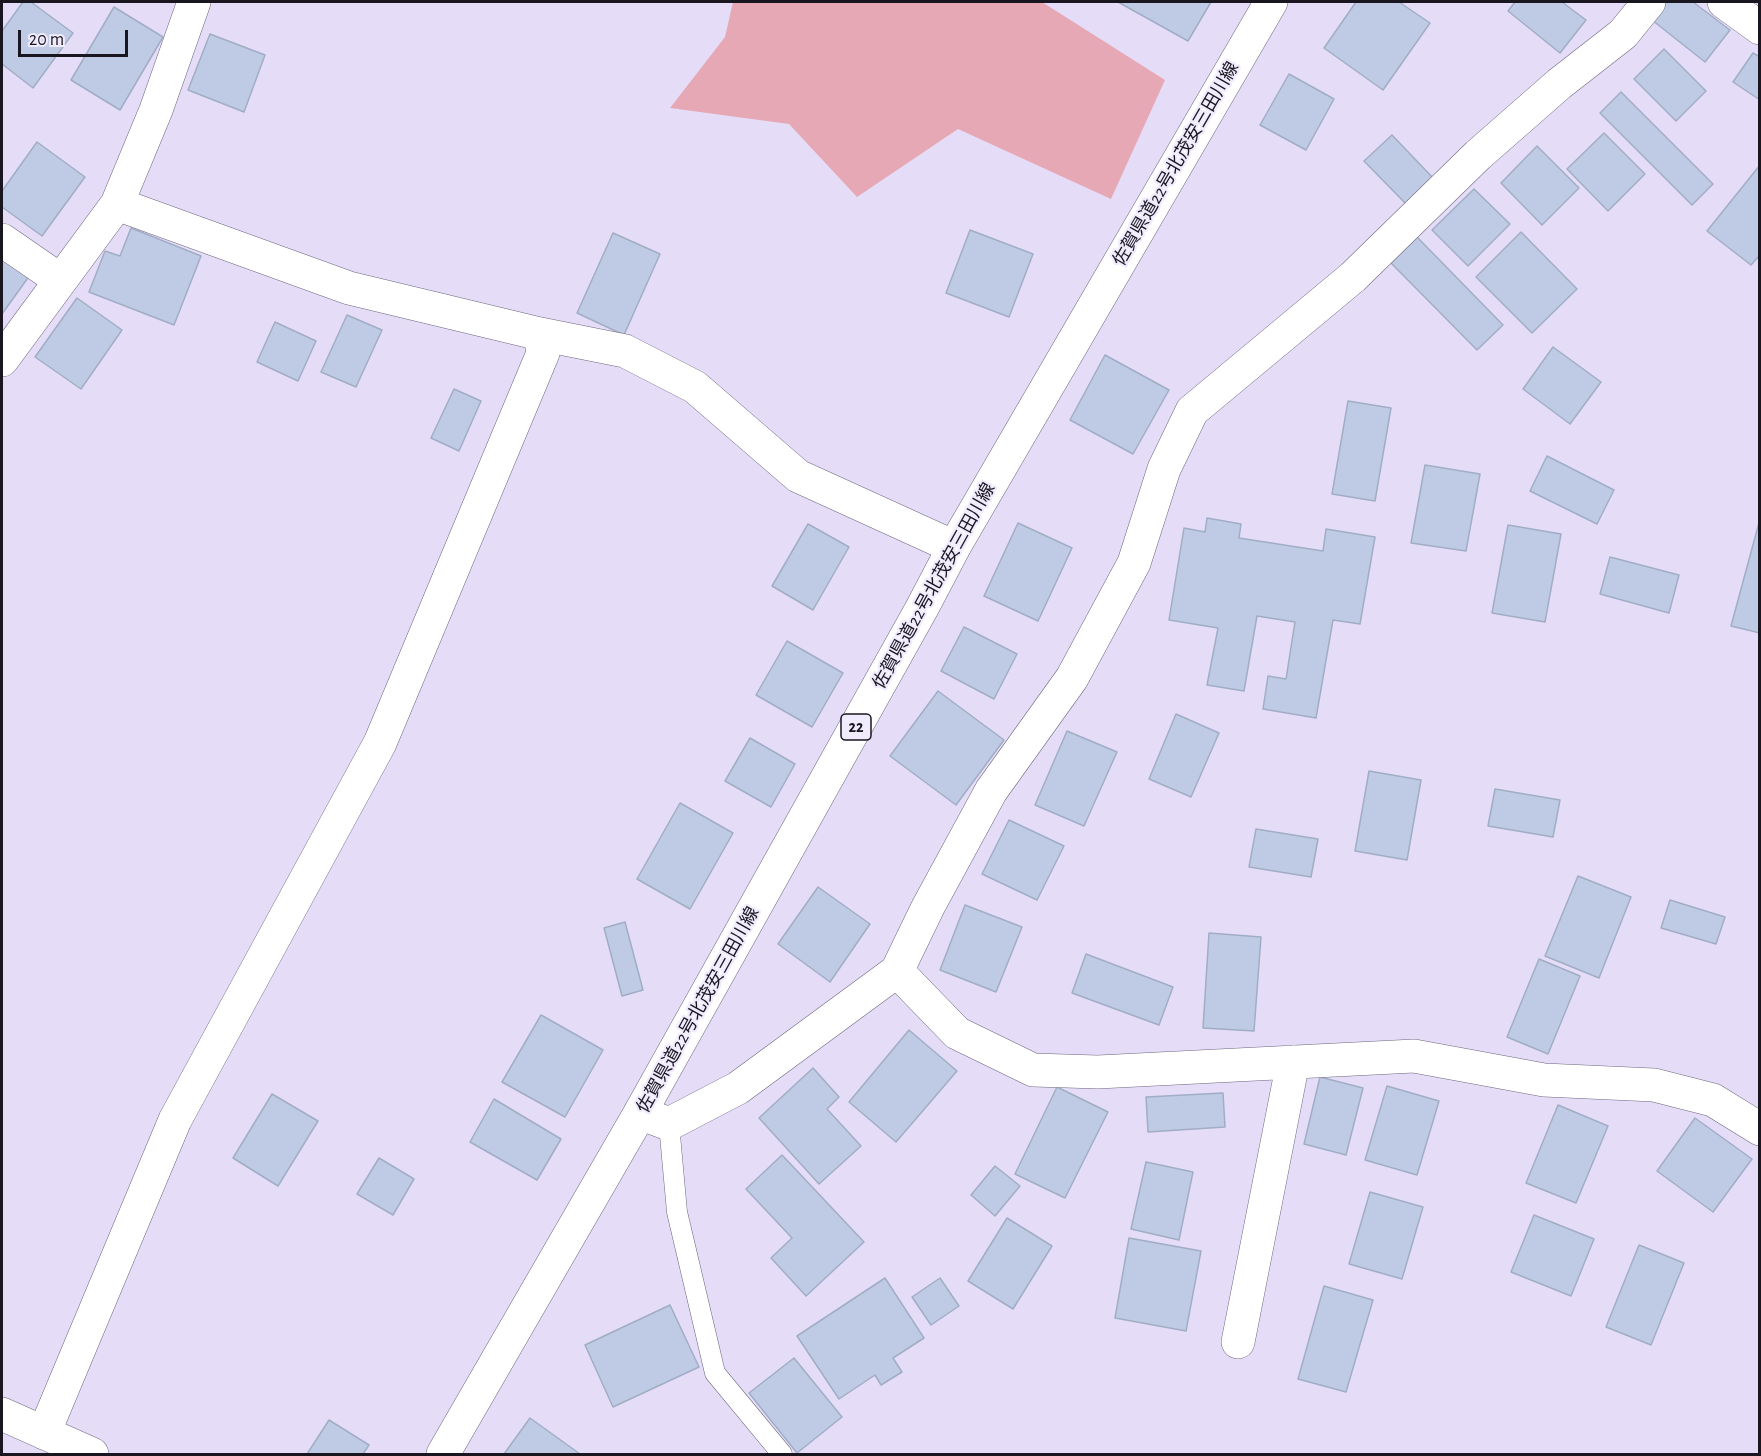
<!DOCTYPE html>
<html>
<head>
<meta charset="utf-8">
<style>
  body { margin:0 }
  #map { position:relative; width:1761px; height:1456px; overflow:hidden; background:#e5ddf8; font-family:"Alegreya Sans",sans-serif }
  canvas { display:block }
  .frame { position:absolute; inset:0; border:3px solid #191620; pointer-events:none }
  .scale { position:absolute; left:18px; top:30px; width:110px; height:27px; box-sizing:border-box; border:3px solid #191620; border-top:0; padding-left:8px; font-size:18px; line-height:21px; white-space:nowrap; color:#191620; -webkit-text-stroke:4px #f1ecfd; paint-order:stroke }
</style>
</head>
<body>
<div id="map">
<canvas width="1761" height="1456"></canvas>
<div class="frame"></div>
<div class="scale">20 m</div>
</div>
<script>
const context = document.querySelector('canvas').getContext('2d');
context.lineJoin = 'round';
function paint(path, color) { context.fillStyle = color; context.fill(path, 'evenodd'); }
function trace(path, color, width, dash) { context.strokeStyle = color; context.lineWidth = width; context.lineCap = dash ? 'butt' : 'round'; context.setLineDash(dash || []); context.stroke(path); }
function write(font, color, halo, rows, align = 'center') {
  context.font = font + ' "Alegreya Sans","Noto Sans JP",sans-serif'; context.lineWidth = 4.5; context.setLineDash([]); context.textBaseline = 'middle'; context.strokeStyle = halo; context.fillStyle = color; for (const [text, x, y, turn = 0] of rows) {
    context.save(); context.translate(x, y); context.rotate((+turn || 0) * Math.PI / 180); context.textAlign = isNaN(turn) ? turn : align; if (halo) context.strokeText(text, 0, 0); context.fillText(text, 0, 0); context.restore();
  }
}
paint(new Path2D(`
  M733,2H1042L1165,80L1111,199L958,129L857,197L789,124L670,108L725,37Z`), '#e6a8b4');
const building = new Path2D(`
  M23,2H31L73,33L33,88L2,64V31Z
  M1118,2H1211L1188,41Z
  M1356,2H1399L1430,23L1383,90L1324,48Z
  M1515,2H1562L1586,20L1560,53L1508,11Z
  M1666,2H1693L1730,30L1705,62L1652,20Z
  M114,7L163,37L120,110L71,80Z
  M210,34L265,55L244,112L188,90Z
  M1664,49L1706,91L1676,121L1634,79Z
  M1753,53L1760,57V100L1733,82Z
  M1289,74L1334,99L1306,150L1260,125Z
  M1621,92L1713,184L1692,205L1600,113Z
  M1604,133L1645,174L1608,211L1567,169Z
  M1392,135L1434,179L1407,205L1364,161Z
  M37,142L85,177L42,236L2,207V191Z
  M1537,146L1579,188L1542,225L1501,183Z
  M1760,165V255L1751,265L1707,231Z
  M1474,189L1510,224L1468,266L1432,230Z
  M131,228L201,256L174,325L89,292L105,251L120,256Z
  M970,230L1033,254L1009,317L946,293Z
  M1521,232L1577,289L1532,333L1476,277Z
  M613,233L660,254L624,335L577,313Z
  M1417,237L1503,325L1477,350L1391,263Z
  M2,255L30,275L2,314Z
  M77,298L122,330L81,389L35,357Z
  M347,315L382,330L356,387L321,372Z
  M275,322L316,341L298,381L257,362Z
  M1553,347L1601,382L1570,424L1523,389Z
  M1105,355L1169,390L1133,454L1070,420Z
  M454,389L481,401L459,451L431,438Z
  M1348,401L1391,408L1375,501L1332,494Z
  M1547,456L1614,490L1597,524L1530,491Z
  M1425,465L1480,474L1466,551L1411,543Z
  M1207,518L1241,524L1239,538L1323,551L1326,529L1375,537L1360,624L1333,620L1316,718L1263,709L1268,676L1286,679L1295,622L1257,616L1244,691L1207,685L1218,628L1169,620L1184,528L1205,532Z
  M1760,519V633L1731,626Z
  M1018,523L1072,548L1038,621L984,596Z
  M808,524L849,547L813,610L772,586Z
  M1508,525L1561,534L1545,622L1492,613Z
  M1610,557L1679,575L1669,613L1600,594Z
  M964,627L1017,654L994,699L941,671Z
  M787,641L843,673L812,727L756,695Z
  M938,691L1004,740L956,805L890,756Z
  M1176,714L1219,733L1191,797L1149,779Z
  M1067,731L1117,752L1084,826L1035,805Z
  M750,738L795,764L771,807L725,781Z
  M1369,771L1421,780L1407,860L1355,851Z
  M1495,789L1560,800L1553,837L1488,826Z
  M680,803L733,833L690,909L637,879Z
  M1009,820L1064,846L1037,900L982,874Z
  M1256,829L1318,839L1311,877L1249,867Z
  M1578,876L1631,897L1599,978L1545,956Z
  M818,887L870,924L830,982L778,944Z
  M1670,900L1725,917L1716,944L1661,928Z
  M965,905L1022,927L996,992L940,970Z
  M625,922L643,990L622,996L604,928Z
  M1209,933L1261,937L1254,1031L1203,1028Z
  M1086,954L1173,987L1159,1025L1072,993Z
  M1539,959L1580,976L1548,1054L1507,1037Z
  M541,1015L603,1050L565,1117L502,1082Z
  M909,1030L957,1071L896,1142L849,1102Z
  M813,1068L839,1097L827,1109L861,1146L819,1184L759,1118Z
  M1320,1077L1363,1088L1346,1155L1304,1144Z
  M1387,1086L1439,1101L1417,1175L1365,1160Z
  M1057,1087L1108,1112L1065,1198L1015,1174Z
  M1223,1093L1225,1127L1148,1132L1146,1097Z
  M272,1094L318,1121L278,1186L233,1158Z
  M494,1099L561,1139L537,1180L470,1142Z
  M1558,1105L1608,1126L1576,1203L1526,1183Z
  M1695,1118L1752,1159L1713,1212L1657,1171Z
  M782,1155L864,1242L806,1296L771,1258L792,1238L746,1189Z
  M379,1158L414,1179L393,1215L357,1194Z
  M1146,1162L1193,1172L1179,1240L1131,1229Z
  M995,1166L1020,1186L995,1216L971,1195Z
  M1370,1192L1423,1207L1402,1279L1349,1264Z
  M1534,1215L1594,1239L1571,1296L1511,1272Z
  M1007,1218L1052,1246L1013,1309L968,1281Z
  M1129,1238L1201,1251L1186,1331L1115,1318Z
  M1639,1245L1684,1263L1651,1345L1606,1327Z
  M885,1278L924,1338L893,1358L902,1372L881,1385L875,1375L839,1399L797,1336Z
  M940,1278L959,1306L931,1325L912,1297Z
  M1324,1286L1373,1300L1346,1392L1298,1379Z
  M670,1305L699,1367L613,1407L585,1345Z
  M794,1358L842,1417L797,1453L749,1393Z
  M530,1418L580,1454H504Z
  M329,1420L369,1445L363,1454H307Z`);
paint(building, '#bfcbe4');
trace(building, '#a1adc5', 1.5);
const service = new Path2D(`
  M669,1124L677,1212L715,1373L782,1454`);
const minor = new Path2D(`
  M1724,2L1760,28
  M117,204L349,288L540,334L625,351L695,387L798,476L954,547
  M2,240L60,280
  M2,360L117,204L156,110L194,2
  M897,971L957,1033L1033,1070L1098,1072L1414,1056L1544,1080L1654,1085L1713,1100L1760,1129
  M640,1113L669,1124L738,1088L897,971L928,907L991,791L1072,678L1134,563L1164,469L1192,411L1353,277L1478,155L1559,84L1623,34L1649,2
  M1238,1342L1293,1062
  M2,1414L92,1454
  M44,1433L175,1120L380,743L543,353L540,334`);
const primary = new Path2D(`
  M443,1454L640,1113L922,608L954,547L1271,2`);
trace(service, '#6e667e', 21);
trace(minor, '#6e667e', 34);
trace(primary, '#6e667e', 34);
trace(service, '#fff', 20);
trace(minor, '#fff', 33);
trace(primary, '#fff', 33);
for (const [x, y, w] of [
  [856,727,30]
]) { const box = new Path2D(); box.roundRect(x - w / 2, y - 13, w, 26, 4.5); context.fillStyle = '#f1ecfd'; context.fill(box); trace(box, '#191620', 1.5); }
write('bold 16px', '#191620', null, [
  ["22",856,727]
]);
write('18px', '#191620', '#f1ecfd', [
  ["佐賀県道22号北茂安三田川線",1176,164,-60],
  ["佐賀県道22号北茂安三田川線",934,586,-61],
  ["佐賀県道22号北茂安三田川線",698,1010,-61]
]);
</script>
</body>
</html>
